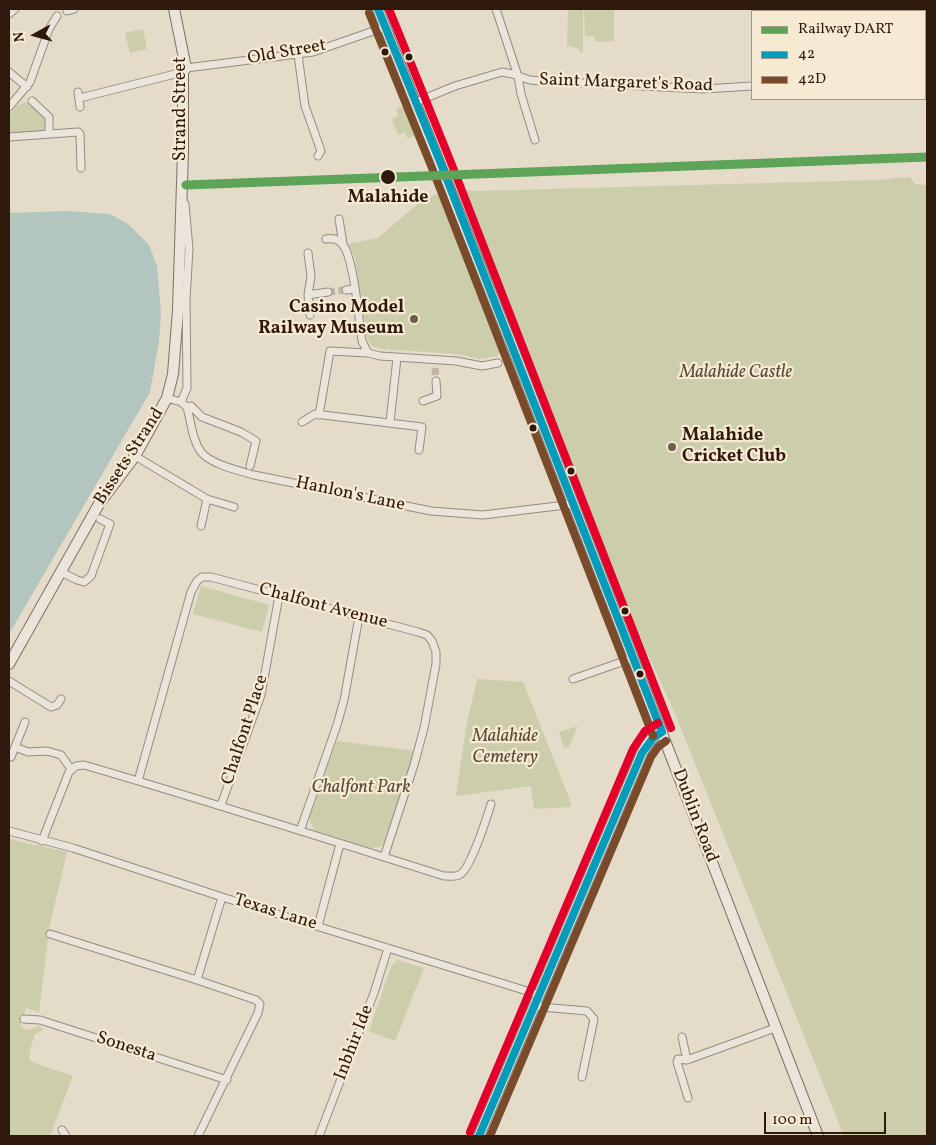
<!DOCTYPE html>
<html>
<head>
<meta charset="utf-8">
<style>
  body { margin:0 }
  #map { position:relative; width:936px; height:1145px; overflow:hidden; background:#e4dbc8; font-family:Vollkorn,serif }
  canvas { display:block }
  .frame { position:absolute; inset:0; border:10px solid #2f190d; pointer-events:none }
  .legend { position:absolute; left:751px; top:10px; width:175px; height:90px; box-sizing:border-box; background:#f6ead3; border:1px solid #a69684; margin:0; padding:6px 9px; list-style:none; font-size:15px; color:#2f190d }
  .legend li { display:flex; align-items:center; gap:10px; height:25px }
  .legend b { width:25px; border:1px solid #a69684 }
  .north { position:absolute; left:10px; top:10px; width:50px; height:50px; -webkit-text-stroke:4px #f6ead3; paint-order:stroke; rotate:263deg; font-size:14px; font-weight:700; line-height:20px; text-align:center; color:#2f190d }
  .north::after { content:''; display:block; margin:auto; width:18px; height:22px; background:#2f190d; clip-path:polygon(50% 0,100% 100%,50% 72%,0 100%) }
  .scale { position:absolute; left:764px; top:1112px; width:122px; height:22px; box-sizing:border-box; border:2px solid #2f190d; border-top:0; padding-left:6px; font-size:15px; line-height:18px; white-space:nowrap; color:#2f190d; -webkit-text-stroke:4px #f6ead3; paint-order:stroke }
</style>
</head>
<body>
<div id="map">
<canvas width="936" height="1145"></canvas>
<div class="frame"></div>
<ul class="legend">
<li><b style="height:6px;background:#5da358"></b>Railway DART</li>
<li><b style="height:6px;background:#059bbb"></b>42</li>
<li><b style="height:6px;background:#7a4b2a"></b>42D</li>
</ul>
<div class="north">N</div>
<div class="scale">100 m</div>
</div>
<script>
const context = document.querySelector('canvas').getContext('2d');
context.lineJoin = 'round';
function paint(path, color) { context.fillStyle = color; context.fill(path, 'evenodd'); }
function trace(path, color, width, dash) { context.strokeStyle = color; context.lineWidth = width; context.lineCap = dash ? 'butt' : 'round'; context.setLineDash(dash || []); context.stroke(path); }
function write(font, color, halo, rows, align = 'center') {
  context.font = font + ' Vollkorn,serif'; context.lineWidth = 4.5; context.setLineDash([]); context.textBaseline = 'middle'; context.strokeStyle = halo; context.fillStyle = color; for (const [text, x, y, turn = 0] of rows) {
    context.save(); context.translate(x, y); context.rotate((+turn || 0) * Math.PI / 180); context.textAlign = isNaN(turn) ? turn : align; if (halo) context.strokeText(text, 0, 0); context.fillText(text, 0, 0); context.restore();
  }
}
paint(new Path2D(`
  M568,9H583V54L577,48L567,46Z
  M584,9H614V41L595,42V36H585Z
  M143,29L147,49L130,53L125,33Z
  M26,102L45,117V129L43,131L9,133V115L18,105Z
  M406,105L418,135L407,138L405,132L398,135L392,119L398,116L396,109Z
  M910,177L915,184L927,185V1136H844L674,711L612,576L519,344L521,343L518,333L511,322L491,280L459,190L477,191L877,180Z
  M443,191L493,320L501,352L497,356L480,359L457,354L381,349L372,346L367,338L355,258L348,244L378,238L420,202Z
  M201,586L269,605L262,632L193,614Z
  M477,679L523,682L571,803L570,807L534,809L531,786L456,796L466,728Z
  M578,726L569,747L564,748L559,732Z
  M337,741L415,751L384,842L380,847L370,848L314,830L309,818Z
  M9,839L67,852L49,929L39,1012L26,1008L20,1027L29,1030L38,1026L42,1028V1031L35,1034L30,1050L29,1060L40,1065L73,1076L50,1136H9Z
  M397,960L424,968L395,1041L369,1031L391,967Z`), '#cccdaa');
paint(new Path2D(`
  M67,211L110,214L128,224L149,245L157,266L161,313L159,341L150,392L9,634V213Z`), '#b2c5be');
trace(new Path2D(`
  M328,292L346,290
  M435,368L436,381`), '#c0b4a3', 7, [7, 3.5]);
const street = new Path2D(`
  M496,9L518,76L521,94L535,140
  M907,9L908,11
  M67,11L74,9
  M9,14L15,9
  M298,55L305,106L321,151L318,156
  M186,68L313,52L385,27
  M925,70H927
  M9,72L27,87
  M78,92L80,107
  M80,98L183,72
  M32,101L49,117V134
  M416,102L455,86L502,72L512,74L530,80L541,81L704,89L752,86
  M9,107L30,82L49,29L57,16
  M9,137L78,132L80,134L81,168
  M339,219L343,244
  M326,239C332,238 339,239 343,245C354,259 359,321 362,341L368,353L380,356L456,361L482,366L498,363
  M308,253L311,276L308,295L310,315
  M346,290L355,289
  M308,295L328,292
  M167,398L181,402L187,407C191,422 192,439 201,452C210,464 240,471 254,475L431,511L483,515L574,504
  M423,401L437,396L436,381
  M181,402L187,388L186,299L189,249L185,204
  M187,407L191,406L202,417L241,432L256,441L250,466
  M319,415L330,351L368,353
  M302,422L315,414L422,427L419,450
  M390,422L397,358
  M135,456L207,499L234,507
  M201,526L207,499
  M61,572L77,580L84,582L91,576L110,524L100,519
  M573,679L633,658
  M9,681L51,707L57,705L61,699
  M15,747L28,752L47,751L61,755L71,769
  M11,757L25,722
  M138,781L191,592L197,581L202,577H211L418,632L427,635L432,641L436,652V664L424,728L414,765L384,857
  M221,805L261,695L279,596
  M9,831L73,848L222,897L540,995
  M300,831L337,725L344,700L359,617
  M42,841L69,772L76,766L84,765C204,800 324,838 444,876C448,876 455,877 459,875C470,871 487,817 491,804
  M318,926L340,844
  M50,934L197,980L256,1000L260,1004L258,1013L198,1136
  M197,980L222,897
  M536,1005L541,1007L587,1011L594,1019L582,1077
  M24,1019L40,1020L227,1080
  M682,1037L687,1060L775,1028
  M687,1060L678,1059L677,1062L688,1098
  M62,1130L66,1136
  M319,1136L374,993L388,948`);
const secondary = new Path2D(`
  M378,9L516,356L818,1136
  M9,664L99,504L135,456L167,398L173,374L178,310L183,152V72L186,68L174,9
  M479,1136L642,753C647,744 652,736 662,732`);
trace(street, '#948c80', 9);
trace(secondary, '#7a7267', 12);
trace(street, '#eae4db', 7);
trace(secondary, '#eae4db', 10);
trace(new Path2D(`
  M378,9L441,164L662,732
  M479,1136L642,753L653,738L662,732`), '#059bbb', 8);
trace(new Path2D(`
  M369,13L432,168L653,736
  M490,1136L651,757L658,747L666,741`), '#7a4b2a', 8);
trace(new Path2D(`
  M389,9L450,160L671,728
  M470,1132L633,749L645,731L658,723`), '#e4002b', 8);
trace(new Path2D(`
  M186,185L927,157`), '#5da358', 9);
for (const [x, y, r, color] of [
  [385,52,4.5,"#2f190d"],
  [409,57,4.5,"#2f190d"],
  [388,177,8,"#2f190d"],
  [414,319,5,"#6e5d4e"],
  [533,428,4.5,"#2f190d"],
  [672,447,5,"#6e5d4e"],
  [571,471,4.5,"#2f190d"],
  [625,611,4.5,"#2f190d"],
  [640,674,4.5,"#2f190d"]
]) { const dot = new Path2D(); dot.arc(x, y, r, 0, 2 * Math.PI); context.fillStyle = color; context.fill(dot); trace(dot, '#f6ead3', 2); }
write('18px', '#2f190d', '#f6ead3', [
  ["Old Street",287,53,-10],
  ["Saint Margaret's Road",626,84,2],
  ["Strand Street",182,109,-90],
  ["Bissets Strand",130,457,-57],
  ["Hanlon's Lane",350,495,12],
  ["Chalfont Avenue",323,607,15],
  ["Chalfont Place",246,730,-72],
  ["Dublin Road",694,816,69],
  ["Texas Lane",275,913,17],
  ["Inbhir Ide",355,1043,-69],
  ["Sonesta",126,1048,18]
]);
write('bold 18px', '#2f190d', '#f6ead3', [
  ["Malahide",388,199]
]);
write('bold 18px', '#2f190d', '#f6ead3', [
  ["Casino Model",404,309],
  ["Railway Museum",404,330],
  ["Malahide",682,437,"left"],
  ["Cricket Club",682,458,"left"]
], 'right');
write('italic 18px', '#584c35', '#f6ead3', [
  ["Malahide Castle",736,374],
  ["Malahide",505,738],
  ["Cemetery",505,759],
  ["Chalfont Park",361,789]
]);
</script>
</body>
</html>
